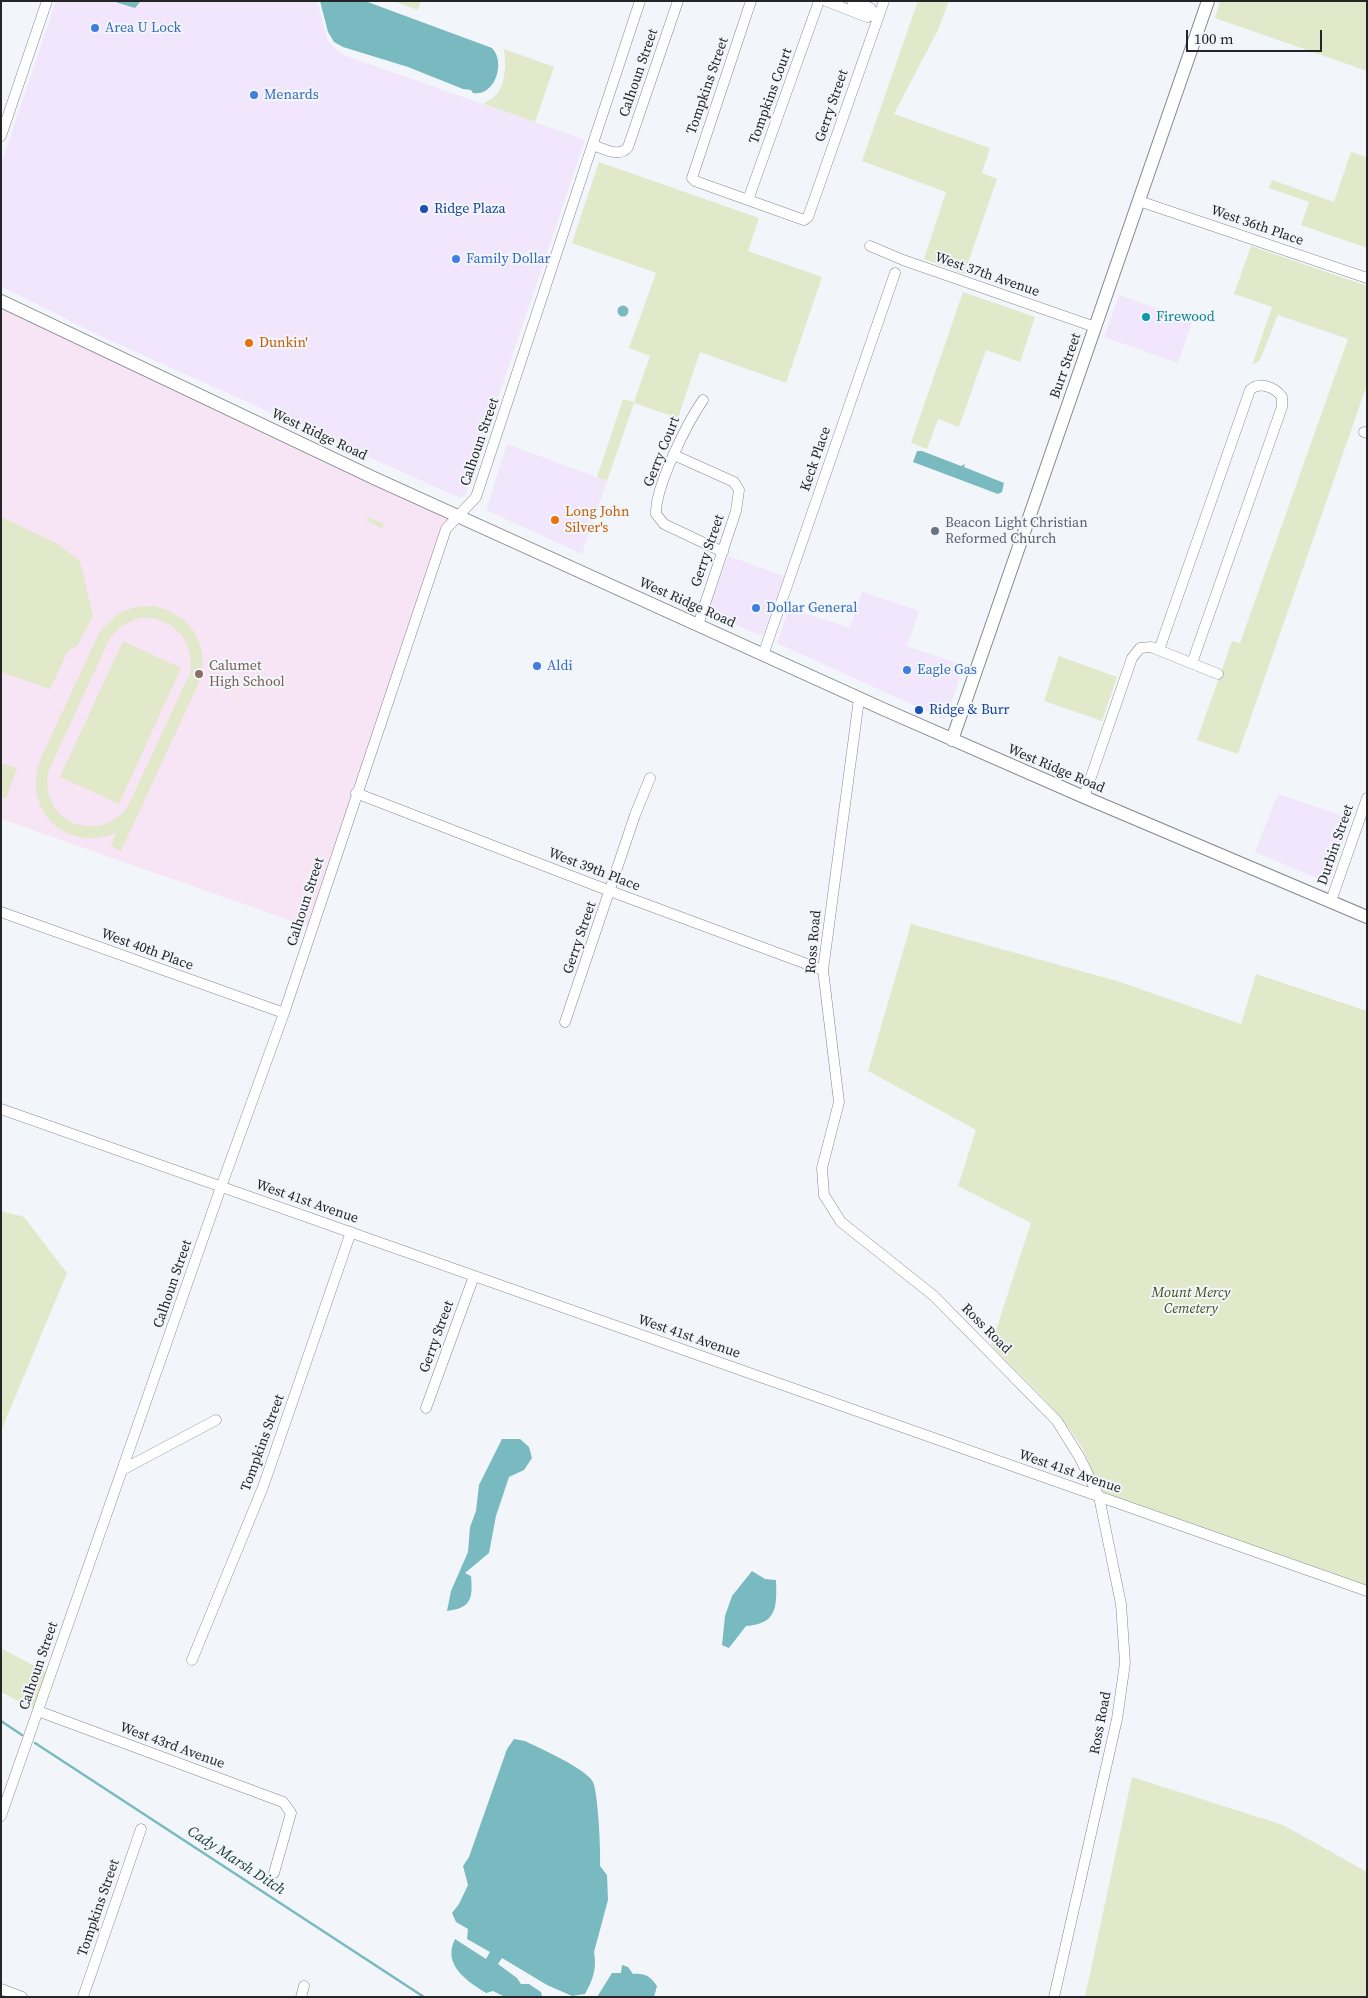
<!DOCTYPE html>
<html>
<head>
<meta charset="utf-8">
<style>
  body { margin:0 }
  #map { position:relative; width:1368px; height:1998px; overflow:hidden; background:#f2f6fa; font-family:"Source Serif 4",serif }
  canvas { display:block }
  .frame { position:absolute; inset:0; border:2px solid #242527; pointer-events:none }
  .scale { position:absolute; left:1186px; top:30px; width:136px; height:22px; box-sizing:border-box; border:2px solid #242527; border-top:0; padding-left:6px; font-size:15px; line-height:18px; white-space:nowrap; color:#242527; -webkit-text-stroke:4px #f2f6fa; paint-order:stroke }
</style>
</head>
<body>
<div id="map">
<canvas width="1368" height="1998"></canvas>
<div class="frame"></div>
<div class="scale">100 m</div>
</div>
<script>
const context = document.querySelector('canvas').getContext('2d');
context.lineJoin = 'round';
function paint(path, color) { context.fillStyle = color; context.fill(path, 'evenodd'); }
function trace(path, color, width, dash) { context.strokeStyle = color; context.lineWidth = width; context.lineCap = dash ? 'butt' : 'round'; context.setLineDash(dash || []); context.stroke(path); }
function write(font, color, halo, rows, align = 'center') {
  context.font = font + ' "Source Serif 4",serif'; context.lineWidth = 4; context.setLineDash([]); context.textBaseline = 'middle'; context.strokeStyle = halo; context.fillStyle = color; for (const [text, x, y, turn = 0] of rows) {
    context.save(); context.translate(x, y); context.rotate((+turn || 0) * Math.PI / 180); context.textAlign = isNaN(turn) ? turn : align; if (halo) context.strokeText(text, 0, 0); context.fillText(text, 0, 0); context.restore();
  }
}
paint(new Path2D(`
  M56,1H317L328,41L341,54L585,140L465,496L460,498L96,334L1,286V158H3Z
  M1119,295L1193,320L1178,363L1104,337Z
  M507,444L607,481L582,554L486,510Z
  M728,556L784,576L764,633L759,635L708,612Z
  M862,592L919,611L907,646L964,665L946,718L944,719L777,643L789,608L850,628Z
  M1278,794L1351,819L1329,883L1255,852Z`), '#f1e6fb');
paint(new Path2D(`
  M1,301L458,517L446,529L312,928L1,819Z`), '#f7e5f6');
paint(new Path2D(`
  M393,1H421L418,10Z
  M918,1H949L938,30L894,114L990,148L982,173L997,179L964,274L924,259L946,192L862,161Z
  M1220,1H1367V71L1215,18Z
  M504,49L554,67L535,122L483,104C487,101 494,98 497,94C506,82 506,63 504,49Z
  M1351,152L1367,157V248L1301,225L1309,202L1269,188L1272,180L1334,202Z
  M599,162L759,218L748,251L822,277L786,383L700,352L678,418L634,403L607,481L597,477L623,399L634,402L650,356L629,348L656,273L572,243Z
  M1251,246L1367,286V385L1238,754L1197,740L1232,641L1240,643L1348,339L1278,315L1260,360L1252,365L1272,307L1234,294Z
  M963,292L1035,317L1020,362L986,350L959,427L938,419L927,449L911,443Z
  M1,517L56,543L80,561L93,616L77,646L68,651L50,689L1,672Z
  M367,517L383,523L384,527L381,528L367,521Z
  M153,606C192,614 212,646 198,685L121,851L111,846L116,833C65,854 21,809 41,758L100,631L119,613L135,607ZM138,618C171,615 196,640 190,673L127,808C95,847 37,819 49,770L110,638L120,627Z
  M123,641L181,668L119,804L60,777Z
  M1059,656L1117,677L1102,721L1044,701Z
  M2,763L17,768L6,799L1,797Z
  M911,924L1117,981L1241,1024L1256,974L1367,1011V1589L1100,1492C1094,1475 1088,1458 1079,1443C1056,1406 1020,1376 991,1345L1031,1223L958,1186L976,1130L868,1071Z
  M1,1211L24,1217L67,1273L1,1431Z
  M1,1648L51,1675L38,1711L1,1692Z
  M1132,1777L1283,1825L1367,1872V1997H1085Z`), '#e1e9ca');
paint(new Path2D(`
  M112,1H139L140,2L135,8Z
  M320,1H365L492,48C506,62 495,97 473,93L471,90L463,89L408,67L343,47L334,42L328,32Z
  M617.5 311a5.5 5.5 0 1 1 11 0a5.5 5.5 0 1 1-11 0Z
  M917,451H922L961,466L965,464L964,467L1004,483L1002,492L998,494L913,462Z
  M502,1439H520L529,1447L532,1458L524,1470L509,1477L496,1516L489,1553L465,1573L471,1576C473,1599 471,1608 447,1611L451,1591L468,1552L470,1527L476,1511L479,1485Z
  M752,1571L765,1579L776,1580C777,1607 777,1624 746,1626L729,1648L722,1645L725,1616L732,1596Z
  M514,1739L525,1741C541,1749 585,1768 593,1782C598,1792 601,1853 600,1866L607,1875L608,1900L594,1952C597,1968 593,1980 585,1994L572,1996L547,1985L502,1958L498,1964L517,1978L521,1984H529L541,1992L542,1997H505L493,1991L486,1993C467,1981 442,1965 455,1939L486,1959L490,1952L467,1939L468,1929L456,1922L452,1913L459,1904L468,1885L463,1866L469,1857L507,1749Z
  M622,1965L628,1967L633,1974C645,1973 650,1976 657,1986L654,1997H597L612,1973H621Z`), '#79bac0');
trace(new Path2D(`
  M1,1721L22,1735
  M35,1743L424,1997`), '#79bac0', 2.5);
const minor = new Path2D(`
  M751,1L692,178L695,181L804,220L808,217L884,1
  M826,1L867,17L875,14
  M852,1L870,8L875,14L879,15
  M1,136L47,1
  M593,145C604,149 620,158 628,147L678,1
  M748,200L819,1
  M1139,201L1367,278
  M870,246L903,260L1095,327
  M703,400C687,423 655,487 656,514L664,524L723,552
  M1364,432L1367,433
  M674,455L734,482L739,490L736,511L698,625
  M1159,650L1250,390C1259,381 1275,387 1282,397V407L1192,663
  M763,655L895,273
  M859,699L823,970L839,1102L822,1168L824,1195L841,1222L934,1296L1057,1421L1080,1458L1099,1497L1121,1604L1125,1663L1117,1719L1054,1997
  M356,793L610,891L823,970
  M1084,797L1132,658L1140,648L1151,647L1218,674
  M1331,901L1367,798
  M1,912L284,1013
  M565,1022L635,815L650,778
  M1,1109L1367,1591
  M426,1408L474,1276
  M122,1470L216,1420
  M192,1660L263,1487L351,1232
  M38,1711L283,1802L291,1813L274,1873
  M1,1816L221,1187L284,1013L446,529L476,497L640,1
  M1,1989L22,1997
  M83,1997L141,1829
  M301,1997L304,1986`);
const major = new Path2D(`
  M1,301L376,479L883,709L1084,797L1367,917
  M952,740L1208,1`);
trace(minor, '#85888c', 11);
trace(major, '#85888c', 14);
trace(minor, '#fff', 10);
trace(major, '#fff', 12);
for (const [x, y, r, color] of [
  [95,28,5,"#3f7fe0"],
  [254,95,5,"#3f7fe0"],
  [424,209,5,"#1a4fb4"],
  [456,259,5,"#3f7fe0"],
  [1146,317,5,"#0f9aa8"],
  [249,343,5,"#e8710a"],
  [555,520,5,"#e8710a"],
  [935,531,5,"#6b7280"],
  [756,608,5,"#3f7fe0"],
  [537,666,5,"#3f7fe0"],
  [907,670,5,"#3f7fe0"],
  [199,674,5,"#8d6e63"],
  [919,710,5,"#1a4fb4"]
]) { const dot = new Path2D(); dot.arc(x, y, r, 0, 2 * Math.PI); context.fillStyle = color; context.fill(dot); trace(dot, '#f2f6fa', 2); }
write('14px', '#366cbe', '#f2f6fa', [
  ["Area U Lock",105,28],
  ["Menards",264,95],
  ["Family Dollar",466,259],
  ["Dollar General",766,608],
  ["Aldi",547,666],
  ["Eagle Gas",917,670]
], 'left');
write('14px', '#242527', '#f2f6fa', [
  ["Calhoun Street",639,73,-71],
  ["Tompkins Street",708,86,-71],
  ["Tompkins Court",771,96,-70],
  ["Gerry Street",832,106,-71],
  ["West 36th Place",1257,226,19],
  ["West 37th Avenue",987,275,19],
  ["Burr Street",1066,366,-71],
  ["West Ridge Road",319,435,25],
  ["Calhoun Street",480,442,-71],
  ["Gerry Court",662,452,-68],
  ["Keck Place",816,459,-71],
  ["Gerry Street",708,551,-71],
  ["West Ridge Road",687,603,24],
  ["West Ridge Road",1056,769,23],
  ["Durbin Street",1336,845,-71],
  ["West 39th Place",594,870,21],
  ["Calhoun Street",306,902,-72],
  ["Gerry Street",580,938,-71],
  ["Ross Road",814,942,-85],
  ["West 40th Place",147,950,20],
  ["West 41st Avenue",307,1202,19],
  ["Calhoun Street",173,1284,-71],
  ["Ross Road",986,1329,45],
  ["Gerry Street",437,1337,-70],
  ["West 41st Avenue",689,1337,19],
  ["Tompkins Street",263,1443,-70],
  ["West 41st Avenue",1070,1472,19],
  ["Calhoun Street",39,1666,-71],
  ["Ross Road",1101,1723,-79],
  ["West 43rd Avenue",172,1746,20],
  ["Tompkins Street",99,1908,-71]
]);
write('14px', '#164399', '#f2f6fa', [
  ["Ridge Plaza",434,209],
  ["Ridge & Burr",929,710]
], 'left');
write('14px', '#0d838f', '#f2f6fa', [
  ["Firewood",1156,317]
], 'left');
write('14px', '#c56008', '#f2f6fa', [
  ["Dunkin'",259,343],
  ["Long John",565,512],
  ["Silver's",565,528]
], 'left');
write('14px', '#5b616d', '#f2f6fa', [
  ["Beacon Light Christian",945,523],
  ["Reformed Church",945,539]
], 'left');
write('14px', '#785e54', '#f2f6fa', [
  ["Calumet",209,666],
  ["High School",209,682]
], 'left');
write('italic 14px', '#434e18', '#f2f6fa', [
  ["Mount Mercy",1191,1293],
  ["Cemetery",1191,1309]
]);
write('italic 15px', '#18393b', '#f2f6fa', [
  ["Cady Marsh Ditch",236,1861,33]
]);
</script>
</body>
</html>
